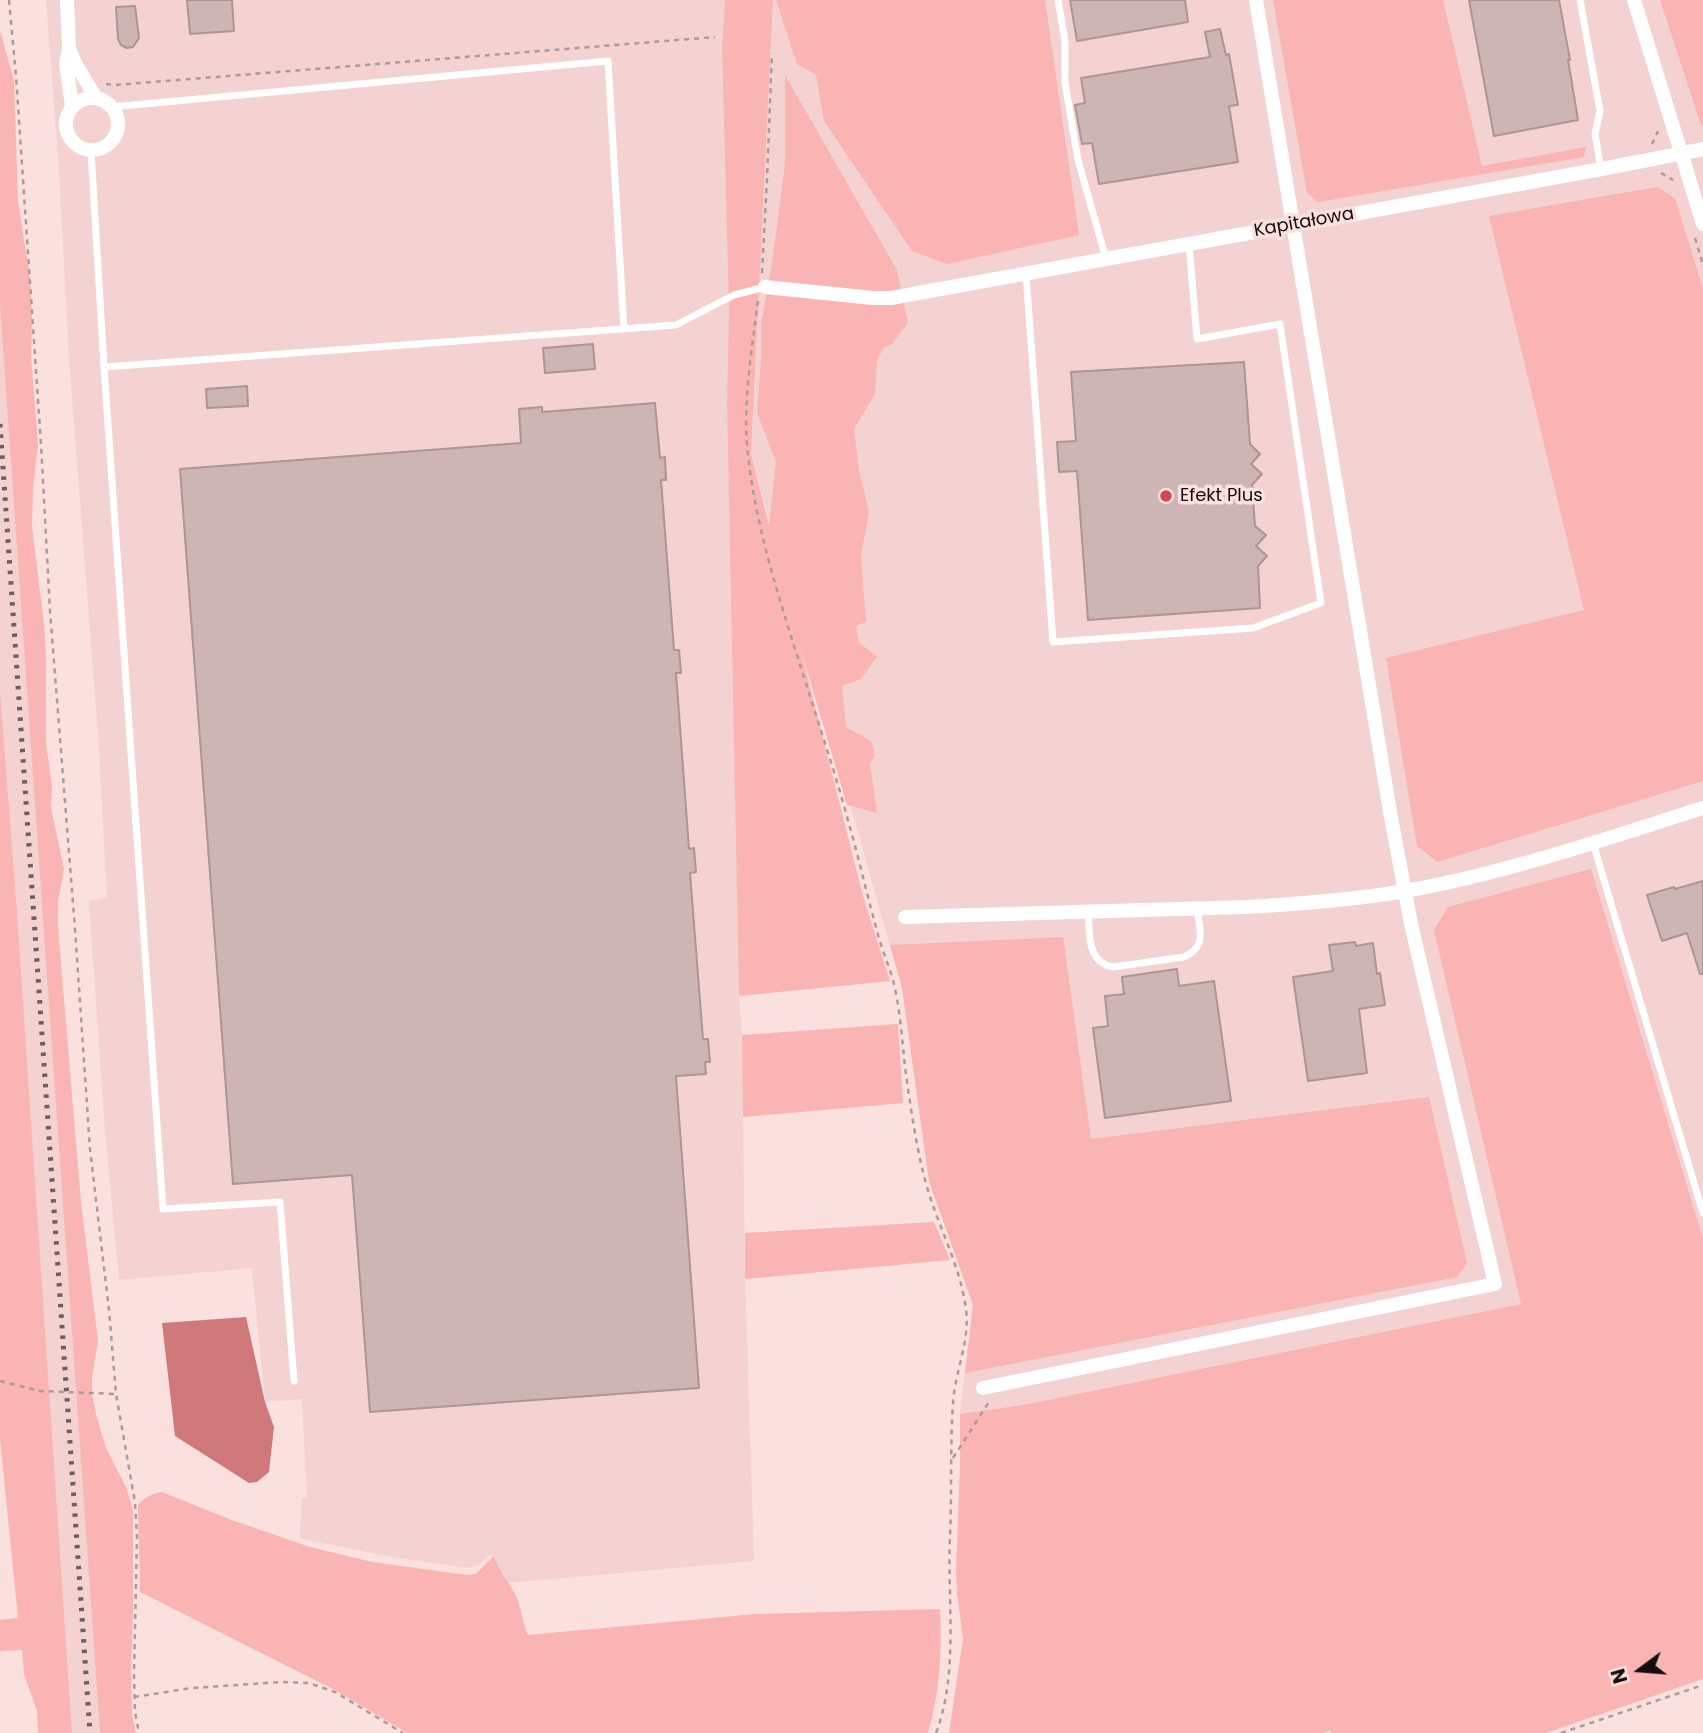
<!DOCTYPE html>
<html>
<head>
<meta charset="utf-8">
<style>
  body { margin:0 }
  #map { position:relative; width:1703px; height:1733px; overflow:hidden; background:#fae0df; font-family:Poppins,sans-serif }
  canvas { display:block }
  .north { position:absolute; left:1605px; top:1635px; width:70px; height:70px; -webkit-text-stroke:5px #fae0df; paint-order:stroke; rotate:254deg; font-size:19px; font-weight:700; line-height:28px; text-align:center; color:#150d0d }
  .north::after { content:''; display:block; margin:auto; width:24px; height:32px; background:#150d0d; clip-path:polygon(50% 0,100% 100%,50% 72%,0 100%) }
</style>
</head>
<body>
<div id="map">
<canvas width="1703" height="1733"></canvas>
<div class="north">N</div>
</div>
<script>
const context = document.querySelector('canvas').getContext('2d');
context.lineJoin = 'round';
function paint(path, color) { context.fillStyle = color; context.fill(path, 'evenodd'); }
function trace(path, color, width, dash) { context.strokeStyle = color; context.lineWidth = width; context.lineCap = dash ? 'butt' : 'round'; context.setLineDash(dash || []); context.stroke(path); }
function write(font, color, halo, rows, align = 'center') {
  context.font = font + ' Poppins,sans-serif'; context.lineWidth = 7; context.setLineDash([]); context.textBaseline = 'middle'; context.strokeStyle = halo; context.fillStyle = color; for (const [text, x, y, turn = 0] of rows) {
    context.save(); context.translate(x, y); context.rotate((+turn || 0) * Math.PI / 180); context.textAlign = isNaN(turn) ? turn : align; if (halo) context.strokeText(text, 0, 0); context.fillText(text, 0, 0); context.restore();
  }
}
paint(new Path2D(`
  M46,0H725L722,47L729,311L727,403L739,996L742,1035L745,1279L754,1561L508,1583L499,1570L494,1556H487L478,1566L464,1568L376,1554L300,1538L302,1498L307,1497L302,1399L265,1402L252,1268L119,1280L105,1131L89,901L107,897L98,734L69,358L59,170Z
  M773,0H1703V1252L1521,1304L1023,1405L960,1414L973,1305L929,1181L902,988L751,454Z
  M0,305L35,800L100,1733H72L17,911L0,691Z`), '#f3d2d1');
paint(new Path2D(`
  M725,0H773L751,454L769,525L776,462L757,412L761,362V324L772,264L785,164V75L897,270L908,323L891,345L883,348L877,361L875,394L854,429L859,470L869,512L861,556L866,622L856,626L859,643L877,656L861,679L842,686L846,727L871,741L875,754L870,764L877,813L847,805L800,647L863,896L890,981L739,996L727,403L729,311L722,47Z
  M776,0H1045L1079,235L947,264L912,251L824,121L816,75L797,64Z
  M1273,0H1443L1482,166L1586,147L1584,157L1318,202L1307,193Z
  M1660,0H1703V125H1701Z
  M0,31L14,80L18,201L30,278L32,320L31,356L38,444L33,488L32,527L44,624L46,657V744L52,785L51,808L64,869L58,901V925L62,976L81,1202L98,1341L92,1377V1395L97,1418L106,1448L126,1487L133,1510V1610L131,1670L132,1714L136,1733H100L0,305Z
  M1657,187L1675,198L1703,289V781L1437,862L1417,846L1386,658L1584,610L1489,216Z
  M0,691L17,911L72,1733H38L37,1711L24,1674L22,1650L0,1651V1620L18,1618L0,1439Z
  M1591,869L1703,1239V1679L1546,1733H1331L1330,1731L1322,1733H949L963,1639L957,1593L956,1570L960,1465V1414L1023,1405L1521,1304L1434,930L1448,907Z
  M1063,937L1091,1139L1429,1097L1467,1263L1457,1277L965,1373L973,1305L929,1181L902,988L890,945Z
  M898,1024L903,1103L743,1117L742,1035Z
  M934,1222L950,1260L745,1279V1233Z
  M162,1492L229,1519L310,1547L372,1562L467,1575L476,1574L494,1556C499,1572 509,1582 516,1596C522,1609 522,1623 528,1635L756,1614L940,1609C942,1651 940,1692 928,1733H407L335,1690L140,1592L138,1505C144,1498 152,1493 162,1492Z`), '#f9b4b3');
paint(new Path2D(`
  M246,1317L265,1402L274,1427L269,1472L257,1482L249,1483L175,1436L162,1323Z`), '#cf797a');
const building = new Path2D(`
  M187,0H232L234,31L190,34Z
  M1070,0H1185L1188,22L1077,41Z
  M1469,0H1559L1570,60H1568L1578,120L1494,136Z
  M135,6L139,38L133,47L127,48L121,45L118,39L116,7Z
  M1220,29L1226,55L1229,54L1238,105L1229,106L1238,162L1099,184L1092,143L1082,144L1075,105L1085,103L1081,78L1210,57L1205,32Z
  M593,344L595,369L545,373L543,348Z
  M1244,362L1250,444L1260,454L1251,464L1262,474L1252,485L1255,526L1266,535L1256,546L1267,556L1258,566L1260,608L1088,620L1077,471L1059,472L1057,442L1076,441L1071,372Z
  M247,386L248,406L207,408L206,389Z
  M655,403L660,458L665,457L666,480H661L674,650H679L681,673H676L689,849L694,848L696,872L690,873L703,1039H708L710,1062H705L706,1074L676,1076L699,1388L370,1412L352,1175L233,1184L180,469L521,443L519,409L542,407V412Z
  M1703,881V974H1700L1687,933L1662,941L1647,895L1674,887L1675,889Z
  M1355,942L1356,946L1373,943L1377,974L1380,973L1385,1005L1359,1009L1367,1073L1308,1081L1293,977L1333,971L1329,945Z
  M1177,969L1179,986L1214,981L1231,1101L1105,1118L1093,1028L1108,1026L1105,996L1124,994L1122,977Z`);
paint(building, '#ceb5b5');
trace(building, '#ad9594', 2);
trace(new Path2D(`
  M9,0L16,76L41,444L50,611L75,929L90,1149L109,1310L116,1394L135,1502L137,1536L134,1674L135,1712L139,1733
  M106,84L115,85L715,37
  M1652,144L1658,131
  M1661,173L1673,180
  M1695,238L1703,265
  M762,273L767,179L772,53
  M758,301C752,348 742,408 748,455C757,536 784,613 808,690C822,734 837,779 849,824C859,859 867,895 877,931C881,947 888,963 893,980C900,1008 902,1038 905,1067C910,1103 915,1140 924,1176C935,1221 960,1263 966,1309C970,1342 955,1371 953,1403C950,1447 952,1492 950,1536C947,1599 959,1673 936,1733
  M0,1381L40,1391L116,1394
  M953,1458L989,1402
  M134,1697L192,1688L281,1682L309,1683L335,1692L403,1733
  M1561,1733L1703,1685`), '#ae9a99', 2.5, [5, 5]);
trace(new Path2D(`
  M1058,0L1065,41V83L1078,160L1106,259
  M1580,0L1600,111L1595,134L1601,169
  M111,107L608,61L624,329
  M91,151L104,367L163,1209L280,1202L294,1381
  M1026,274L1053,642L1253,628L1321,603L1280,324L1197,339L1189,244
  M104,367L676,325L734,295L765,287
  M1593,843L1703,1213
  M1088,911C1090,933 1086,962 1113,967L1184,957C1207,947 1200,930 1197,909`), '#fff', 7);
trace(new Path2D(`
  M67,0L69,48
  M1634,0L1703,224
  M66 124a26 26 0 1 1 52 0a26 26 0 1 1-52 0Z
  M72,106L66,64L69,48L75,63L96,98
  M765,287L873,298H891L1602,169L1703,149
  M905,917L1246,907C1299,904 1353,900 1405,891C1507,873 1605,839 1703,808
  M983,1388L1495,1284L1411,924L1390,812L1256,0`), '#fff', 14);
trace(new Path2D(`
  M0,424L90,1733`), '#6d5f5e', 5, [3.5, 7]);
for (const [x, y, r, color] of [
  [1166,496,7,"#d64552"]
]) { const dot = new Path2D(); dot.arc(x, y, r, 0, 2 * Math.PI); context.fillStyle = color; context.fill(dot); trace(dot, '#fae0df', 2.5); }
write('18px', '#150d0d', '#fae0df', [
  ["Kapitałowa",1304,223,-10]
]);
write('18px', '#150d0d', '#fae0df', [
  ["Efekt Plus",1180,496]
], 'left');
</script>
</body>
</html>
